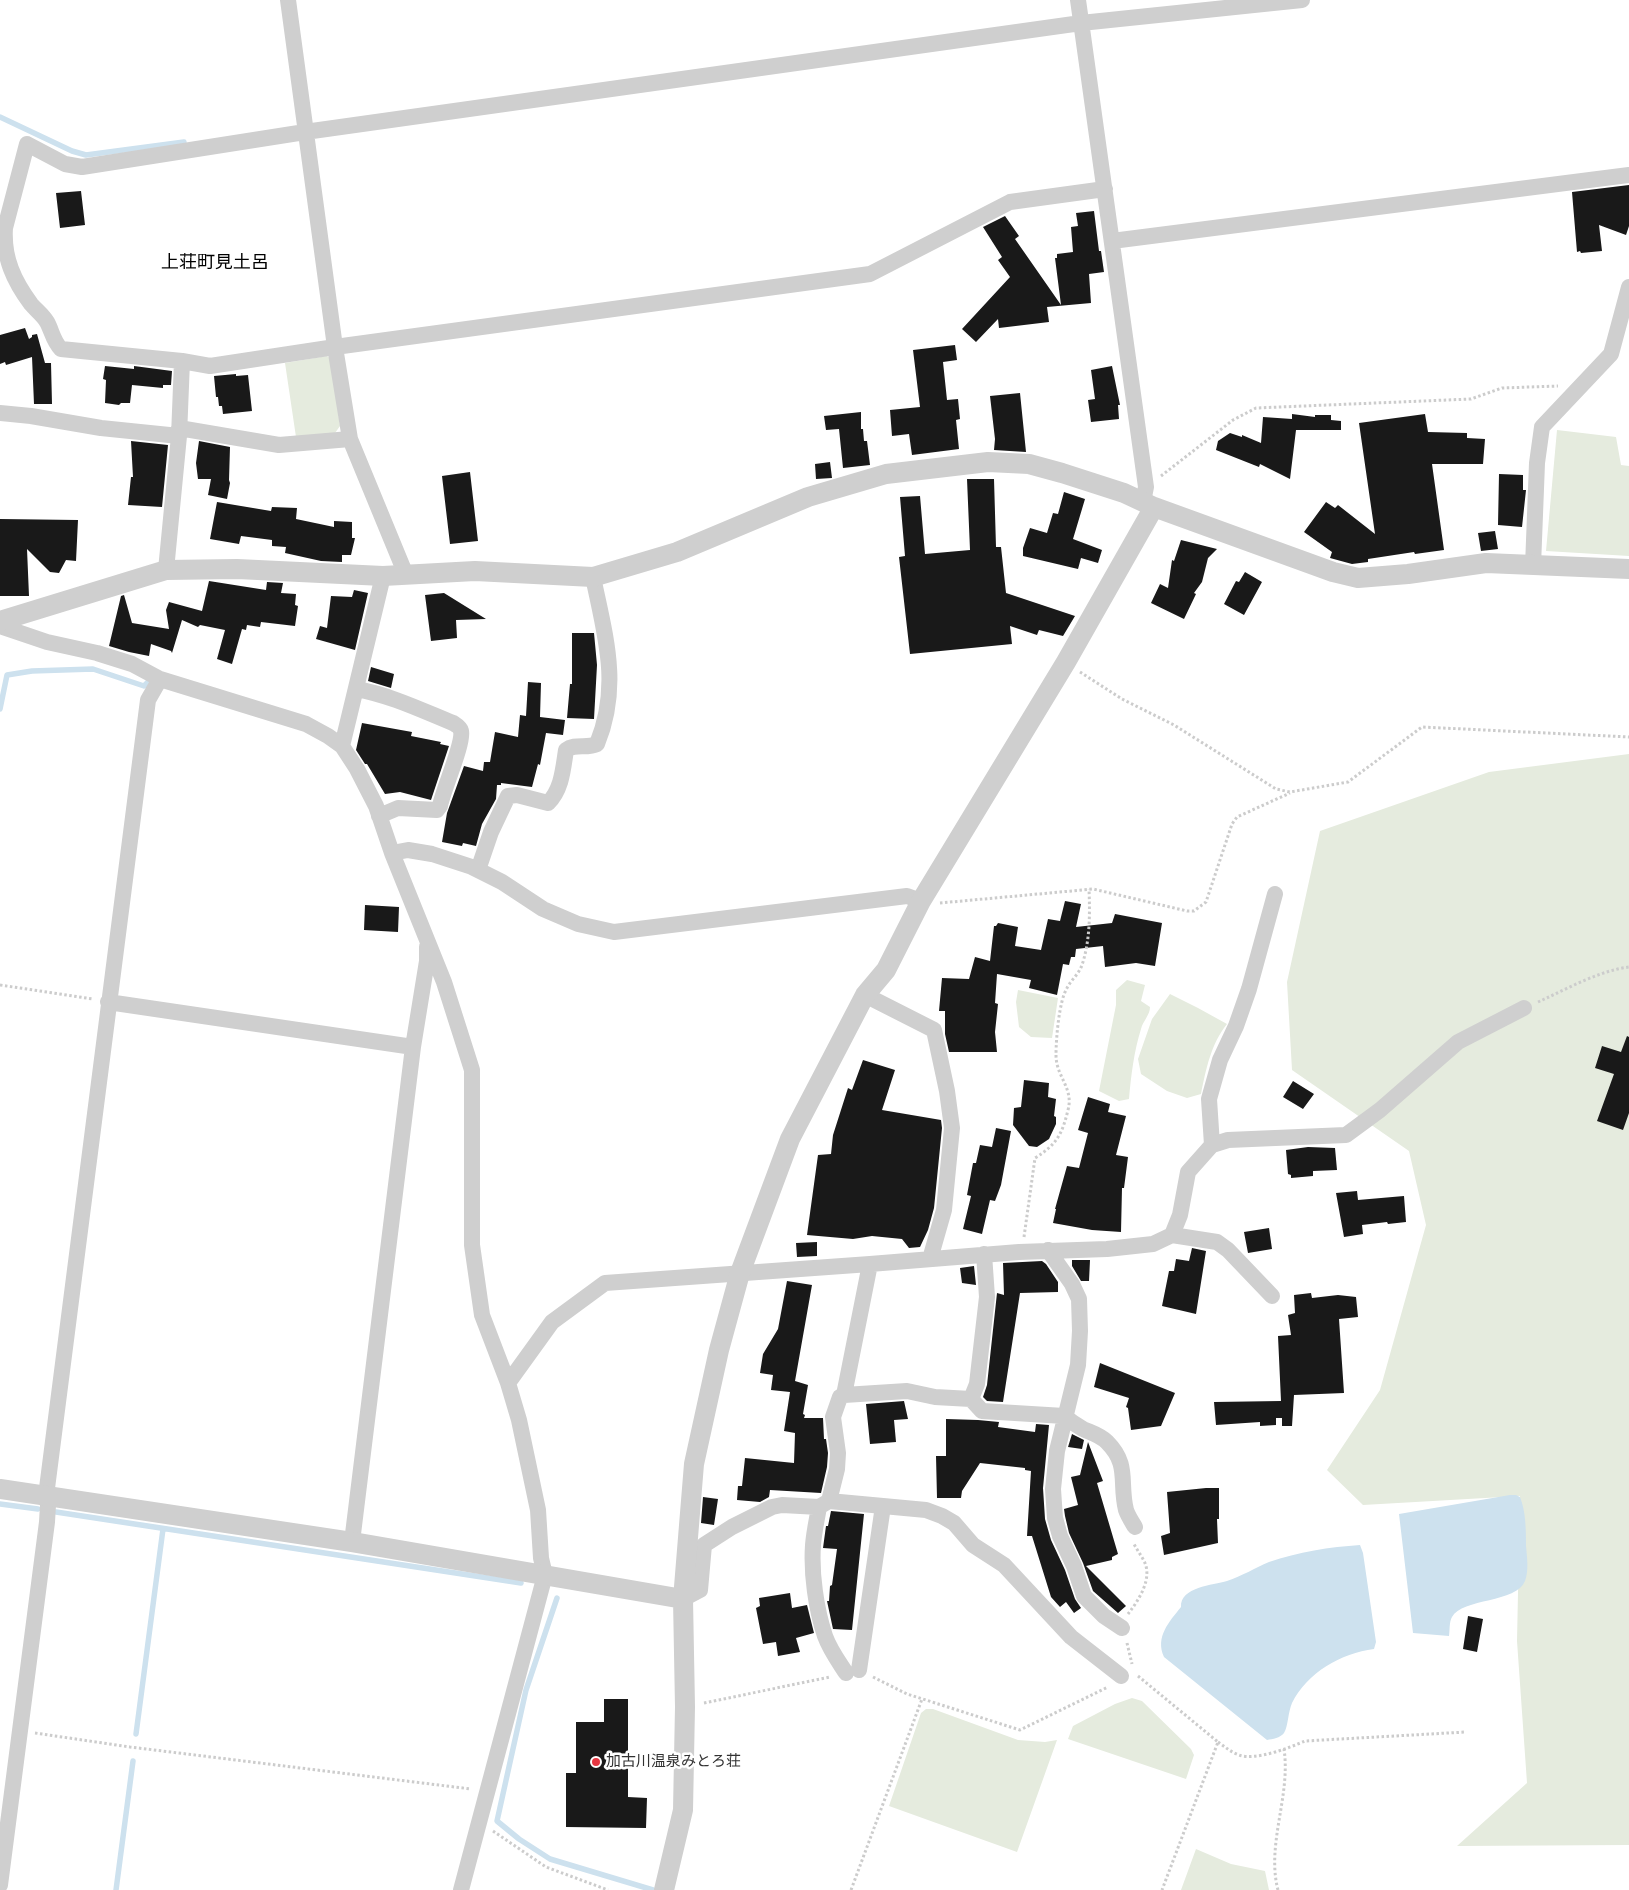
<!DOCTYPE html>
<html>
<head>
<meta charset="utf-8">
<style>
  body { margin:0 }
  canvas { display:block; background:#fff }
</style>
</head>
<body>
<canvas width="1629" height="1890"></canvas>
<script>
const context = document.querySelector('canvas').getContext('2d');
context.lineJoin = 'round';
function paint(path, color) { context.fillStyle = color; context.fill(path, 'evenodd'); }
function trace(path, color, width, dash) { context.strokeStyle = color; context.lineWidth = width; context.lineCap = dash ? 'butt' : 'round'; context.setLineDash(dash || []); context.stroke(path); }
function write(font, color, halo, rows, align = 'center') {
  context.font = font + ' Jost,"Noto Sans JP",sans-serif'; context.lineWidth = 5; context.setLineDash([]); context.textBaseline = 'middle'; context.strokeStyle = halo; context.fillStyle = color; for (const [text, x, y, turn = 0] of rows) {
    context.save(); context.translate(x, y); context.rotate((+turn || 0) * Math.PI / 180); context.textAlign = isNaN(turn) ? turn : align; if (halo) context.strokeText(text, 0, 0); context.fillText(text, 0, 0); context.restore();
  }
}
paint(new Path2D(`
  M327,356L331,359L340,426L335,433L296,437L285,363Z
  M1557,430L1616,437L1621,465L1629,466V556L1546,551Z
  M1629,754V1845L1457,1846L1527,1783L1517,1641L1520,1496L1363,1505L1327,1470L1380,1390L1426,1225L1409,1151L1292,1070L1287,982L1320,831L1489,772Z
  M1127,980L1145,985L1141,1001L1150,1007C1150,1015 1143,1021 1141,1029C1134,1051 1131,1076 1129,1099L1119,1101L1099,1091L1116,1005V990Z
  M1018,990L1058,998L1052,1038L1031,1037L1019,1027L1016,1002Z
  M1170,994L1198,1008L1227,1024C1211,1044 1206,1069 1201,1094L1187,1098L1167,1091L1141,1074L1138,1059L1152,1019Z
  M1132,1698L1142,1701L1191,1749L1194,1755L1186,1779L1068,1739L1073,1726L1115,1704Z
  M926,1709H933L1018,1740L1045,1742L1057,1740L1017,1852L889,1806L921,1713Z
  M1196,1849L1231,1864L1265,1871L1269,1890H1181Z`), '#e5ebde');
paint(new Path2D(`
  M1510,1495H1516L1520,1497C1526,1512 1526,1530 1526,1546C1527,1557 1529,1571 1525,1581C1517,1603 1462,1598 1452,1617C1449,1622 1450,1630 1449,1636L1413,1633L1399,1514Z
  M1360,1545L1363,1553L1376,1642L1374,1649C1341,1653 1307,1673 1292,1703C1288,1712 1288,1727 1284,1733C1280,1738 1273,1739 1267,1740L1164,1657C1155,1637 1169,1622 1181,1607C1180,1587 1213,1585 1227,1581C1242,1576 1255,1568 1269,1562C1298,1552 1330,1547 1360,1545Z`), '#cde1ee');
trace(new Path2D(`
  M0,117L72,151L86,155L184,142
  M0,709L7,675L32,671L93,669L144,686L150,680
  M0,1504L38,1509
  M56,1512L521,1583
  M557,1598L526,1690L497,1821L519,1839L550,1859L653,1890
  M136,1734L163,1529
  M116,1890L133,1761`), '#cde1ee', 5.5);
paint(new Path2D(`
  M1629,185V226L1626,235L1599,225L1602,251L1581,253L1580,251L1577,252L1572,192Z
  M81,191L85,225L60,228L56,193Z
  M1094,211L1099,251H1101L1104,272L1089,274L1091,303L1047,307L1049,322L999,328L998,319L976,342L962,329L1010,277L998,260L1002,257L983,227L1005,216L1019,236L1015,239L1061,305L1055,258H1057V254L1073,252L1071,227L1078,226L1076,213Z
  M25,328L29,339L32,337V335L37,334L45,363H51L52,404H34L32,357L6,365L5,362L0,364V335Z
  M955,345L957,360L943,362L947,400L958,399L960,419L956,420L959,449L912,455L909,434L892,436L890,410L920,407L913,350Z
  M105,366L134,369V366L172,371L171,385H163V388L132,385L130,403H121L119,405L105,403L106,380L103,379Z
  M1112,366L1120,405H1118L1119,419L1091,422L1088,400L1095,399L1091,370Z
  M236,374V376L248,375L252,411L223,414L222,406H219L218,397H216L214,376Z
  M1020,393L1026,452L994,450L995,439L990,396Z
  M861,412V429H863L864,441H867L870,465L843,468L839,429L826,430L824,416Z
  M1292,414L1315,417V415H1331V420L1341,421V430H1296L1290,479L1260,464L1259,467L1216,450L1218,441L1230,433L1242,437V435L1261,443L1263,417L1292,419Z
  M1425,414L1428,432L1467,433V438L1485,439L1483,464H1432L1444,550L1415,554L1414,552L1368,559V562L1352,564L1330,558L1332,552L1304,532L1326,502L1335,508L1338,505L1375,534L1359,423Z
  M131,441L168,445L162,507L128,505L131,477H133Z
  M199,441L230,447L229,480L230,483L227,499L208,495L211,479H198L196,463Z
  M830,462L832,478L816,479L815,464Z
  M470,472L478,541L450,544L442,476Z
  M1499,474L1523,475V490H1526L1522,527L1498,525Z
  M967,479H994L996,547H1001L1006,593L1075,616L1063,636L1039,630L1037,635L1010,626L1012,644L910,654L899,557L905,556L900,497L920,496L925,554L970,550Z
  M1064,492L1085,499L1073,539L1102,550L1098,563L1081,558L1078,569L1023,556V548L1030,528L1047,533L1053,513L1058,514Z
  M217,502L271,511L272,507L297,508L296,519L334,527V521L352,522V538H355L351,555H342V562L321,561L285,553L286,547L272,546V540L241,536L239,544L210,539Z
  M0,519L78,520L76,561L66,560L59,573L50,572L27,549L29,596H0Z
  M1495,531L1498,549L1481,551L1478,533Z
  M1181,540L1217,549L1208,558L1202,582L1194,593L1196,594L1184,619L1151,603L1160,584L1168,588L1172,560L1174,561Z
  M1245,572L1262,582L1244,615L1224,604L1236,581L1239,582Z
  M209,581L266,590L267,582L283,583L281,593L296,594L295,605L298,606L295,626L261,622L260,627L247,625L246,630L242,629L232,664L217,659L225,630L200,625L198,627L182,620L172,653L171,651L151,644L149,656L129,652L109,646L121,596L124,595L132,623L169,629L166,610L169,602L202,611Z
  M354,590L368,593L355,650L316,639L320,626L327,628L331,596L352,597Z
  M444,593L486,619L456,620L457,638L431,641L425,595Z
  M572,633H594L597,665L594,719L567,718L570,684H572Z
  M371,667L394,674L391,688L368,681Z
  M528,682L541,683L540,717L565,720L563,735L546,733L540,765L538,764L532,787L501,783V785H497L496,799L482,824L476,846L463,843L462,846L442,842L447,813L464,766L483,771L484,762H490L495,732L518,737L520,715L526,716Z
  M362,723L412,732L411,736L441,742L440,744L449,746L431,800L400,792L385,794L367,764H365L356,750Z
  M1065,901L1081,904L1076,927L1112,923L1115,914L1162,923L1155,966L1136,963L1105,967L1103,946L1076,949L1075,957H1071L1069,965L1063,964L1057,995L1029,988L1031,980L997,974L995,1003L998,1004L995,1032L997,1052H949L945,1034V1011H939L942,978L969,979L975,957L990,961L994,926H996L998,923L1018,927L1015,946L1041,950L1048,919L1060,921Z
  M365,905L399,907L398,932L364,930Z
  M1627,1036L1629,1037V1113L1623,1130L1597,1121L1614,1074L1595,1068L1602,1046L1621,1052Z
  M863,1060L895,1070L882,1110L941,1120L942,1128L934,1208L928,1230L920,1247L909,1248L902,1239L872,1236L853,1239L807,1235L818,1155L831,1154L833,1135L848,1088L852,1090Z
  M1024,1080L1049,1083L1048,1097L1056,1099L1054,1116L1056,1117V1124L1049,1139L1037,1147L1029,1146L1013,1125L1014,1108L1021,1107Z
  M1293,1081L1314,1094L1303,1109L1283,1097Z
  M1088,1097L1110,1104L1108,1112L1126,1116L1116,1155L1128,1157L1124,1188H1122L1121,1232L1092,1230L1053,1223L1056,1209H1055L1067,1166L1079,1168L1088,1133L1078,1130Z
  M996,1128L1011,1131L1001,1185L995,1201L990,1200L982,1234L963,1229L971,1196L967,1195L973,1163H976L980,1145L992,1147Z
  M1308,1147L1335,1148L1337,1170L1313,1171V1176L1291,1178V1175L1288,1174L1286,1150Z
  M1357,1191L1358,1200L1404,1196L1406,1222L1388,1224L1387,1222L1362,1225L1363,1234L1344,1237L1336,1193Z
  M1269,1228L1272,1249L1248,1253L1244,1232Z
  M817,1242V1256L797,1257L796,1243Z
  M1192,1248L1206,1251L1196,1314L1162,1306L1169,1271H1174L1176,1259L1189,1261Z
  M1072,1260H1090L1089,1281H1081L1072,1266Z
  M1042,1261L1046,1264L1058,1282V1292L1020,1293L1003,1402L987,1401L983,1397L987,1385L997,1293L1004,1295L1003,1263Z
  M974,1266L976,1285L962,1283L960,1268Z
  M787,1281L812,1285L795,1381L808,1385L803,1414L805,1415L804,1418H823L824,1439H826L828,1453L827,1467L821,1493L770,1490L769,1497L760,1502L737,1500L738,1486H742L745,1458L794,1463L795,1433L784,1431L790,1392L771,1390L773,1375L760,1373L763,1354L778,1329Z
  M1311,1293L1312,1298L1338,1295L1356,1297L1358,1317L1339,1319L1344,1393L1294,1395L1292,1426H1282V1418H1276V1425L1260,1426V1422L1216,1425L1214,1402L1281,1401L1278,1336L1291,1335L1288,1315L1295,1313L1294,1295Z
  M1100,1363L1175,1393L1161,1426L1131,1430L1128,1408L1126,1407L1129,1398L1094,1387Z
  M904,1401L908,1419L894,1420L896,1442L870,1444L866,1404Z
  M946,1419L978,1420L999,1422L998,1427L1035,1432L1036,1424L1049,1425L1043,1488L1045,1519L1051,1540L1065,1570L1075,1599L1081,1608L1074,1613L1066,1602L1060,1607L1051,1597L1032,1536H1027L1031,1471L1025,1470V1468L980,1463L962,1491L961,1498H937L936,1456H946Z
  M1072,1434L1084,1440L1082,1449L1068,1447Z
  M1088,1442L1103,1481L1097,1483L1118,1554L1112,1557V1560L1086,1566L1126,1606L1118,1613L1093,1591L1083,1563L1069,1533L1065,1516L1064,1509L1078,1505L1071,1477L1080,1475Z
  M1206,1488H1219V1519H1217L1218,1543L1164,1555L1161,1536L1170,1533L1167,1492Z
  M703,1497L718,1499L714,1525L701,1523Z
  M831,1511L864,1514L852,1630L833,1629L827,1601H829L830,1586L832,1585L837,1549L823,1548L826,1526H828Z
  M790,1593L792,1608L807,1605L814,1633L796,1638L800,1652L778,1656L776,1642L763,1644L756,1608L760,1606L759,1598Z
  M1468,1616L1483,1619L1477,1652L1463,1649Z
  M604,1699H628V1797L647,1798L646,1828L566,1827V1773H576V1722H604Z`), '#191919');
trace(new Path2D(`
  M1161,476L1233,420L1256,408L1471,399L1502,388L1558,386
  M1080,672L1122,699L1174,725L1276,789L1290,792L1348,782L1422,727L1629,737
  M940,903L1093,889L1187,911H1194L1206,902L1232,824L1237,817L1290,793
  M0,985L93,999
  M1538,1002C1567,989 1598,971 1629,967
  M1024,1237L1035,1158C1056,1145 1062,1135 1068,1110C1074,1088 1056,1077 1056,1055C1056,1039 1059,1001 1067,988C1071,980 1079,974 1082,965C1090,941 1090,915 1089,889
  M1128,1614C1139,1600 1153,1578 1144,1561C1141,1555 1137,1550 1134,1544
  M1127,1643L1132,1664
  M1138,1676L1218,1742L1162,1890
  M873,1677L907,1694L1020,1730L1108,1687
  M704,1703L830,1677
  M35,1733L130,1747L471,1789
  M1218,1742C1225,1747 1231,1752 1239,1755C1255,1761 1289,1748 1305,1741L1466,1732
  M493,1831L546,1867L608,1890
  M851,1890L922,1699
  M1278,1890C1266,1844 1291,1796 1284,1749`), '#ccc', 3, [2.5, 2.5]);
trace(new Path2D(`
  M288,0L335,347L350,439L406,575
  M1078,0L1146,487L1143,502
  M1105,189L1010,202L870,274L335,347L210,366L182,361L61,349C53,341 52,331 47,322C43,315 36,310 31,304C14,281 3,258 5,228L27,144L65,164L82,167L305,132L1081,23L1302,0
  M1112,241L1629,175
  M0,413L31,416L101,428L179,436L166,570
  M179,428L279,445L350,439
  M179,436L182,361
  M1533,566L1537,463L1542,427L1611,354L1629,287
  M0,626L47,642L97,653L132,664L160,679L306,724L328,736L342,746L357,769L376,806L392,853L444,982L472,1070V1245L482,1315L508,1383L519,1420L538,1510L541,1558L545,1575L461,1890
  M356,689C390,695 421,710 453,723C456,725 460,727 461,731C464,743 443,790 440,806L437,810L398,808L379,816
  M342,746L383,576
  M392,853L408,850L432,854L472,867L502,882L543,909L578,924L614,932L907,896L921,901
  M478,870L491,832L508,796L517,795L548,803C562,789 563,769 566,750C575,743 587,749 597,744C621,686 605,635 593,577
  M865,995L934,1030L947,1091L952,1128L944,1210L930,1259
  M108,1002L413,1047
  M1212,1145L1209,1099L1220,1060L1236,1026L1249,989L1275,894
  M1172,1235L1180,1215L1188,1172L1212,1145L1228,1140L1346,1135L1380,1110L1458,1042L1524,1008
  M1048,1250L1072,1284L1079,1299L1080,1331L1078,1365L1057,1451L1053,1489L1055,1518L1060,1536L1074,1566L1084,1596L1104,1616L1122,1628
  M508,1383L552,1322L605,1283L870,1264L1019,1252L1107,1249L1153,1244L1172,1235L1217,1242L1228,1250L1272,1296
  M844,1395L870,1264
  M971,1399L977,1384L987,1297L984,1254
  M829,1501L883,1506
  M819,1507C817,1519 814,1532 813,1545C811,1573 816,1609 825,1636C830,1650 839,1662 846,1673
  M352,1542L413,1047L427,961V947
  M683,1599L700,1590L704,1545L732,1527L772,1507L782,1505L819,1507L829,1501L837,1469L838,1453L833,1417L840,1397L844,1395L907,1391L935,1397L971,1399L982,1411L1064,1416C1070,1421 1076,1425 1083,1429C1092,1433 1100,1435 1107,1442C1130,1465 1119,1482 1126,1510C1128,1516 1132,1522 1135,1527
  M859,1670L883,1506L926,1510L942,1516L954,1523L973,1545L1004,1565L1071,1637L1121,1676
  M0,1885L47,1522L48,1505L46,1496L148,700L160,679`), '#cfcfcf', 16);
trace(new Path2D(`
  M0,621L166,570L237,569L383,576L475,571L593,577L677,552L808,497L886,474L988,462L1029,464L1062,473L1124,493L1154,507L1333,572L1358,578L1408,574L1486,563L1629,569
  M0,1489L352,1542L683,1599
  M664,1890L683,1810L685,1707L683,1599L694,1464L719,1350L740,1273L790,1139L865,995L886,970L921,901L1066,662L1154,507`), '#cfcfcf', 20);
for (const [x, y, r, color] of [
  [596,1762,5,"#e63742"]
]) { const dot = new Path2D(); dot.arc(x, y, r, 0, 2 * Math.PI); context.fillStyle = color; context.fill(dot); trace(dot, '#fff', 2); }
write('15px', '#323232', '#fff', [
  ["加古川温泉みとろ荘",606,1762]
], 'left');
write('18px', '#000', '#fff', [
  ["上荘町見土呂",215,264]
]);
</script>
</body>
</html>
